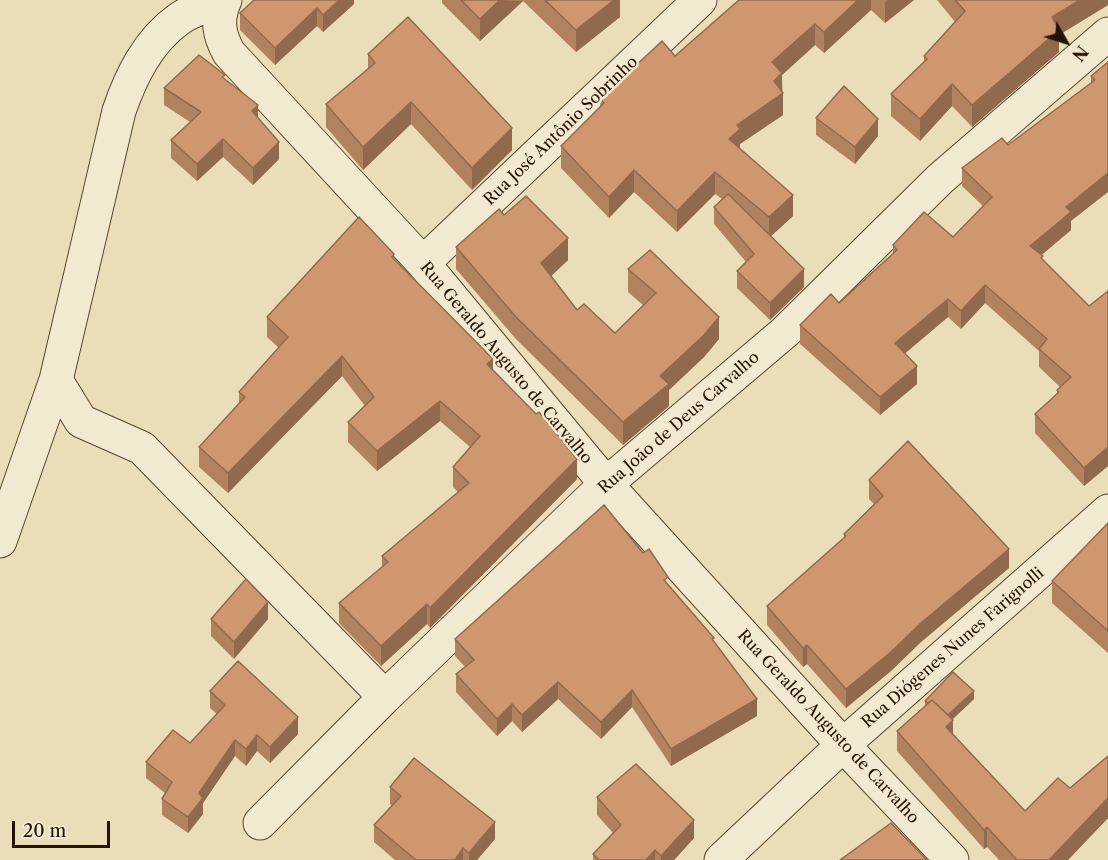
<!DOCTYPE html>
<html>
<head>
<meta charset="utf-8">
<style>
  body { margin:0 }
  #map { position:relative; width:1108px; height:860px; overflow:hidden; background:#eadeb8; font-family:"Libre Caslon Text",serif }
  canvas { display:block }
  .north { position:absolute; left:1036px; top:12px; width:60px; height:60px; -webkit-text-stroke:4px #f1ead1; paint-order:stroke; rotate:129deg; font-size:16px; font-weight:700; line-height:24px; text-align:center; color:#241303 }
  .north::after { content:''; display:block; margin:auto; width:21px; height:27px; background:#241303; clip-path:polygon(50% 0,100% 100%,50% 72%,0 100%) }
  .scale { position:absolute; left:12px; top:821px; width:98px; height:27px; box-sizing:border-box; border:3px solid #241303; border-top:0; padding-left:8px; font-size:18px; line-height:21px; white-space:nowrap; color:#241303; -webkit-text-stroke:4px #f1ead1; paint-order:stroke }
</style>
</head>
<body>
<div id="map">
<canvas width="1108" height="860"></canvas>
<div class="north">N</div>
<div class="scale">20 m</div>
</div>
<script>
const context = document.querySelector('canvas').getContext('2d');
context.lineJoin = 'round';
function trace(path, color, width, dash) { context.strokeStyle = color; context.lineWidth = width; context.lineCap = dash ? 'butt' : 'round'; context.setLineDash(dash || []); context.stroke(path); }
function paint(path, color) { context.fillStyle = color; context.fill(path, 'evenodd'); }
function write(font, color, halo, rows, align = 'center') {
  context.font = font + ' "Libre Caslon Text",serif'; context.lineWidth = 5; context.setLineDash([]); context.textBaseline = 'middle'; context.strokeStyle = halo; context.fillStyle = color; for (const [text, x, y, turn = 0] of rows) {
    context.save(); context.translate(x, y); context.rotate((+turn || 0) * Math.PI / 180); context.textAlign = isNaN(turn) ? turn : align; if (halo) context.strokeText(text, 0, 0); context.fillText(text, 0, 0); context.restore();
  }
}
const minor = new Path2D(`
  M222,0C208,6 191,10 179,19C148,41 131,76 119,111L56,380L81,421L142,448L385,697
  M225,0C216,20 219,35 229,53L423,263L606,484L843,745L952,860
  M423,263L700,0
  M0,541L56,380
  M260,823L385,697L606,484L785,332L940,179L1108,34
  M721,860L843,745L1108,511`);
trace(minor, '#564630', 35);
trace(minor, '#f1ead1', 33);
paint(new Path2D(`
  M354,0V4L323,32L317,26L275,65L240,30V13Z
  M442,0H620V17L576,52L523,1L480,41L442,3Z
  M739,0H914L885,23L871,10L824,53L815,45L782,75L783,115L740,144V149L793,216L771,236L804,287L770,320L737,288V271L746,262L714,224V207L722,199L715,194L677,232L634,192L609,218L561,168V146L600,107V99L675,56Z
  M937,0H1108V5L1059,35V52L972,127L952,106L920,141L891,116V94L924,62V56L955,22Z
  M368,54L512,150L472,190L411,124L363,170L326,127V104L368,69Z
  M1108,62L1071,221V230L1041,255L1043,260L1089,306L1108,291V466L1084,486L1035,433V414L1057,395V390L1060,387L1039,367V351L985,303L961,329L948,317L905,353L917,384L880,415L800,344V325L839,303L893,254V245L953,237L983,206L962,186V168L1008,145L1091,83V76Z
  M225,79L258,118L279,159L253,185L223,157L197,181L171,158V140L190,122L164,105V88Z
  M816,118L878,136L855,164L816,135Z
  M504,215L568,260L551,276L577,310L615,333L643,305L628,292V269L719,339L704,357L669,390V406L623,445L516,339L456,269V247Z
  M394,259L493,370L577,479L430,628L427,624L381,666L339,623V603L382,567V556L458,492L453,487V467L470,447L440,421L377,471L348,442V422L365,406L342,376L228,493L199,467V447L239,404V392L279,348L267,337V317Z
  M869,480L1009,568L921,642L891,671L846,708L807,664L803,667L767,625V606L844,538V534L874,504L869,499Z
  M1108,514V653L1052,603V581L1108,523Z
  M643,553L714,642L757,716L671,766L632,707L601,739L558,699L522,732L512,721L497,736L456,692V674L465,667L455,656V639Z
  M211,619H268L234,659L211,636Z
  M210,691L298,734L270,763L257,751L246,766L235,756L203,803V814L188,833L162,815V799L165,793L146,778V762L190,743L217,714L210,708Z
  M974,699L952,720L953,735L1025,811L1070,788L1108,756V818L1068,860H999L987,847L984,849L897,751V731L925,706V701Z
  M390,787L495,839L477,860H395L374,842V825L392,806L390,804Z
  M597,797L694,838L674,860H593V854L613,833L597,815Z`), '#b2825f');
paint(new Path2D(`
  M339,0H354V4L323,32V15Z
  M500,0L523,1L480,41V19Z
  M614,0H620V17L576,52V30Z
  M858,0H871V10L824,53V32Z
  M887,0H914L885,23V2Z
  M1080,0H1108V5L1059,35V52L972,127V105L1052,17Z
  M317,8V26L275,65V48Z
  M815,24V45L782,75V94L783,93V115L740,144V150L729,139L772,62Z
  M952,84V106L920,141V119Z
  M411,102V124L363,170V147Z
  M258,105V123L252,111Z
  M878,119V136L855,164V147Z
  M512,128V150L472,190V168Z
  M223,139V157L197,181V164Z
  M279,142V159L253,185V168Z
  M1108,160V192L1071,221V230L1030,265V246Z
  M634,170V192L609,218V197Z
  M715,172V194L677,232V211Z
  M793,195V216L769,238V217Z
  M568,238V260L541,286V263Z
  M804,269V287L770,320V303Z
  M985,285V303L961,329V311Z
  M948,299V317L895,362V343Z
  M719,317V339L704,357L669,390V406L623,445V422L660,376Z
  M342,356V376L228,493V473Z
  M493,359V379L487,364Z
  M917,366V384L880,415V397Z
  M440,401V421L377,471V451Z
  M1108,447V466L1084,486V468Z
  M577,459V479L430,628V608Z
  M1009,549V568L921,642L891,671L846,708V689L921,623Z
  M268,602V619L234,659V642Z
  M427,604V624L381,666V646Z
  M807,645V664L803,667V648Z
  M558,682V699L522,732V715Z
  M632,690V707L601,739V722Z
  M974,691V699L945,726V717Z
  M757,699V716L671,766V749Z
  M512,704V721L497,736V719Z
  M298,717V734L270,763V747Z
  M953,720V740L946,727Z
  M257,735V751L246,766V749Z
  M235,740V756L203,803V814L188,833V817L199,793Z
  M1108,798V818L1068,860H1049Z
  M694,820V838L674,860H661V856Z
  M495,822V839L477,860H469V853Z
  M987,827V847L984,849V830Z
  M463,848V860H455Z
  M655,850V860H646Z`), '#916a4e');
const building = new Path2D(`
  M254,0H339L323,15L317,8L275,48L240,13Z
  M461,0H500L480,19Z
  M545,0H614L576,30Z
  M739,0H858L824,32L815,24L772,62L782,73L774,81L783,93L737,125L740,129L729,139L793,195L769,217L715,172L677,211L634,170L609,197L561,146L604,103L600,99L662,41L675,56Z
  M955,0H1080L1052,17L1059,30L972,105L952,84L920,119L891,94L927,59L924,56L965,11Z
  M408,17L512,128L472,168L411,102L363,147L326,104L375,63L368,54Z
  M199,55L225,75L222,77L258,105L252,111L279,142L253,168L223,139L197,164L171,140L201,112L164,88Z
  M1108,62V173L1066,207L1071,212L1030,246L1043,256L1041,258L1089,306L1108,291V447L1084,468L1035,414L1059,392L1057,390L1071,377L1039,349L1047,339L985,285L961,311L948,299L895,343L917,366L880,397L800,325L831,294L839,303L897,250L893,245L924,212L953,237L992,197L962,168L1002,138L1008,145L1095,80L1091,76Z
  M844,86L878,119L855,147L816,118Z
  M728,194L804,269L770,303L737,271L754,254L714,207Z
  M526,196L568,238L541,263L577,310L584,304L615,333L656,293L628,269L650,250L719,317L704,335L660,376L669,384L623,422L516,317L456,247L499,209L504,215Z
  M359,217L394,254L392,257L493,359L487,364L536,414L539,412L577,459L430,608L427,604L381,646L339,603L388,562L382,556L469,483L453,467L480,436L440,401L377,451L348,422L374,397L342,356L228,473L199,447L245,397L239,392L288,337L267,317Z
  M908,441L1009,549L921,623L891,652L846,689L807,645L803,648L767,606L846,536L844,534L883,496L869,480Z
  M604,505L643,553L649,549L668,577L664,580L714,638L712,639L757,699L671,749L632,690L601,722L558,682L522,715L512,704L497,719L456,674L474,660L455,639Z
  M1108,523V631L1052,581Z
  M246,579L268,602L234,642L211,619Z
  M238,661L298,717L270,747L257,735L246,749L235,740L199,793L203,798L188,817L162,799L172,782L146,762L173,730L190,743L225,705L210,691Z
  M953,672L974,691L948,715L932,700L928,703L925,701Z
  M932,700L953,720L946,727L1025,811L1058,778L1070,788L1108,756V798L1049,860H1017L987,827L984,830L897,731Z
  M414,758L495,822L469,853L463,848L455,860H416L374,825L401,796L390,787Z
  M636,764L694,820L661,856L655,850L646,860H599L593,854L621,825L597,797Z
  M891,823L927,860H840Z`);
paint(building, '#cf976f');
trace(building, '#916a4e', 1.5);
write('16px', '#241303', '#f1ead1', [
  ["Rua José Antônio Sobrinho",561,131,-44],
  ["Rua Geraldo Augusto de Carvalho",506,363,50],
  ["Rua João de Deus Carvalho",679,423,-41],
  ["Rua Diógenes Nunes Farignolli",953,648,-41],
  ["Rua Geraldo Augusto de Carvalho",828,727,47]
]);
</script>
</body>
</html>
